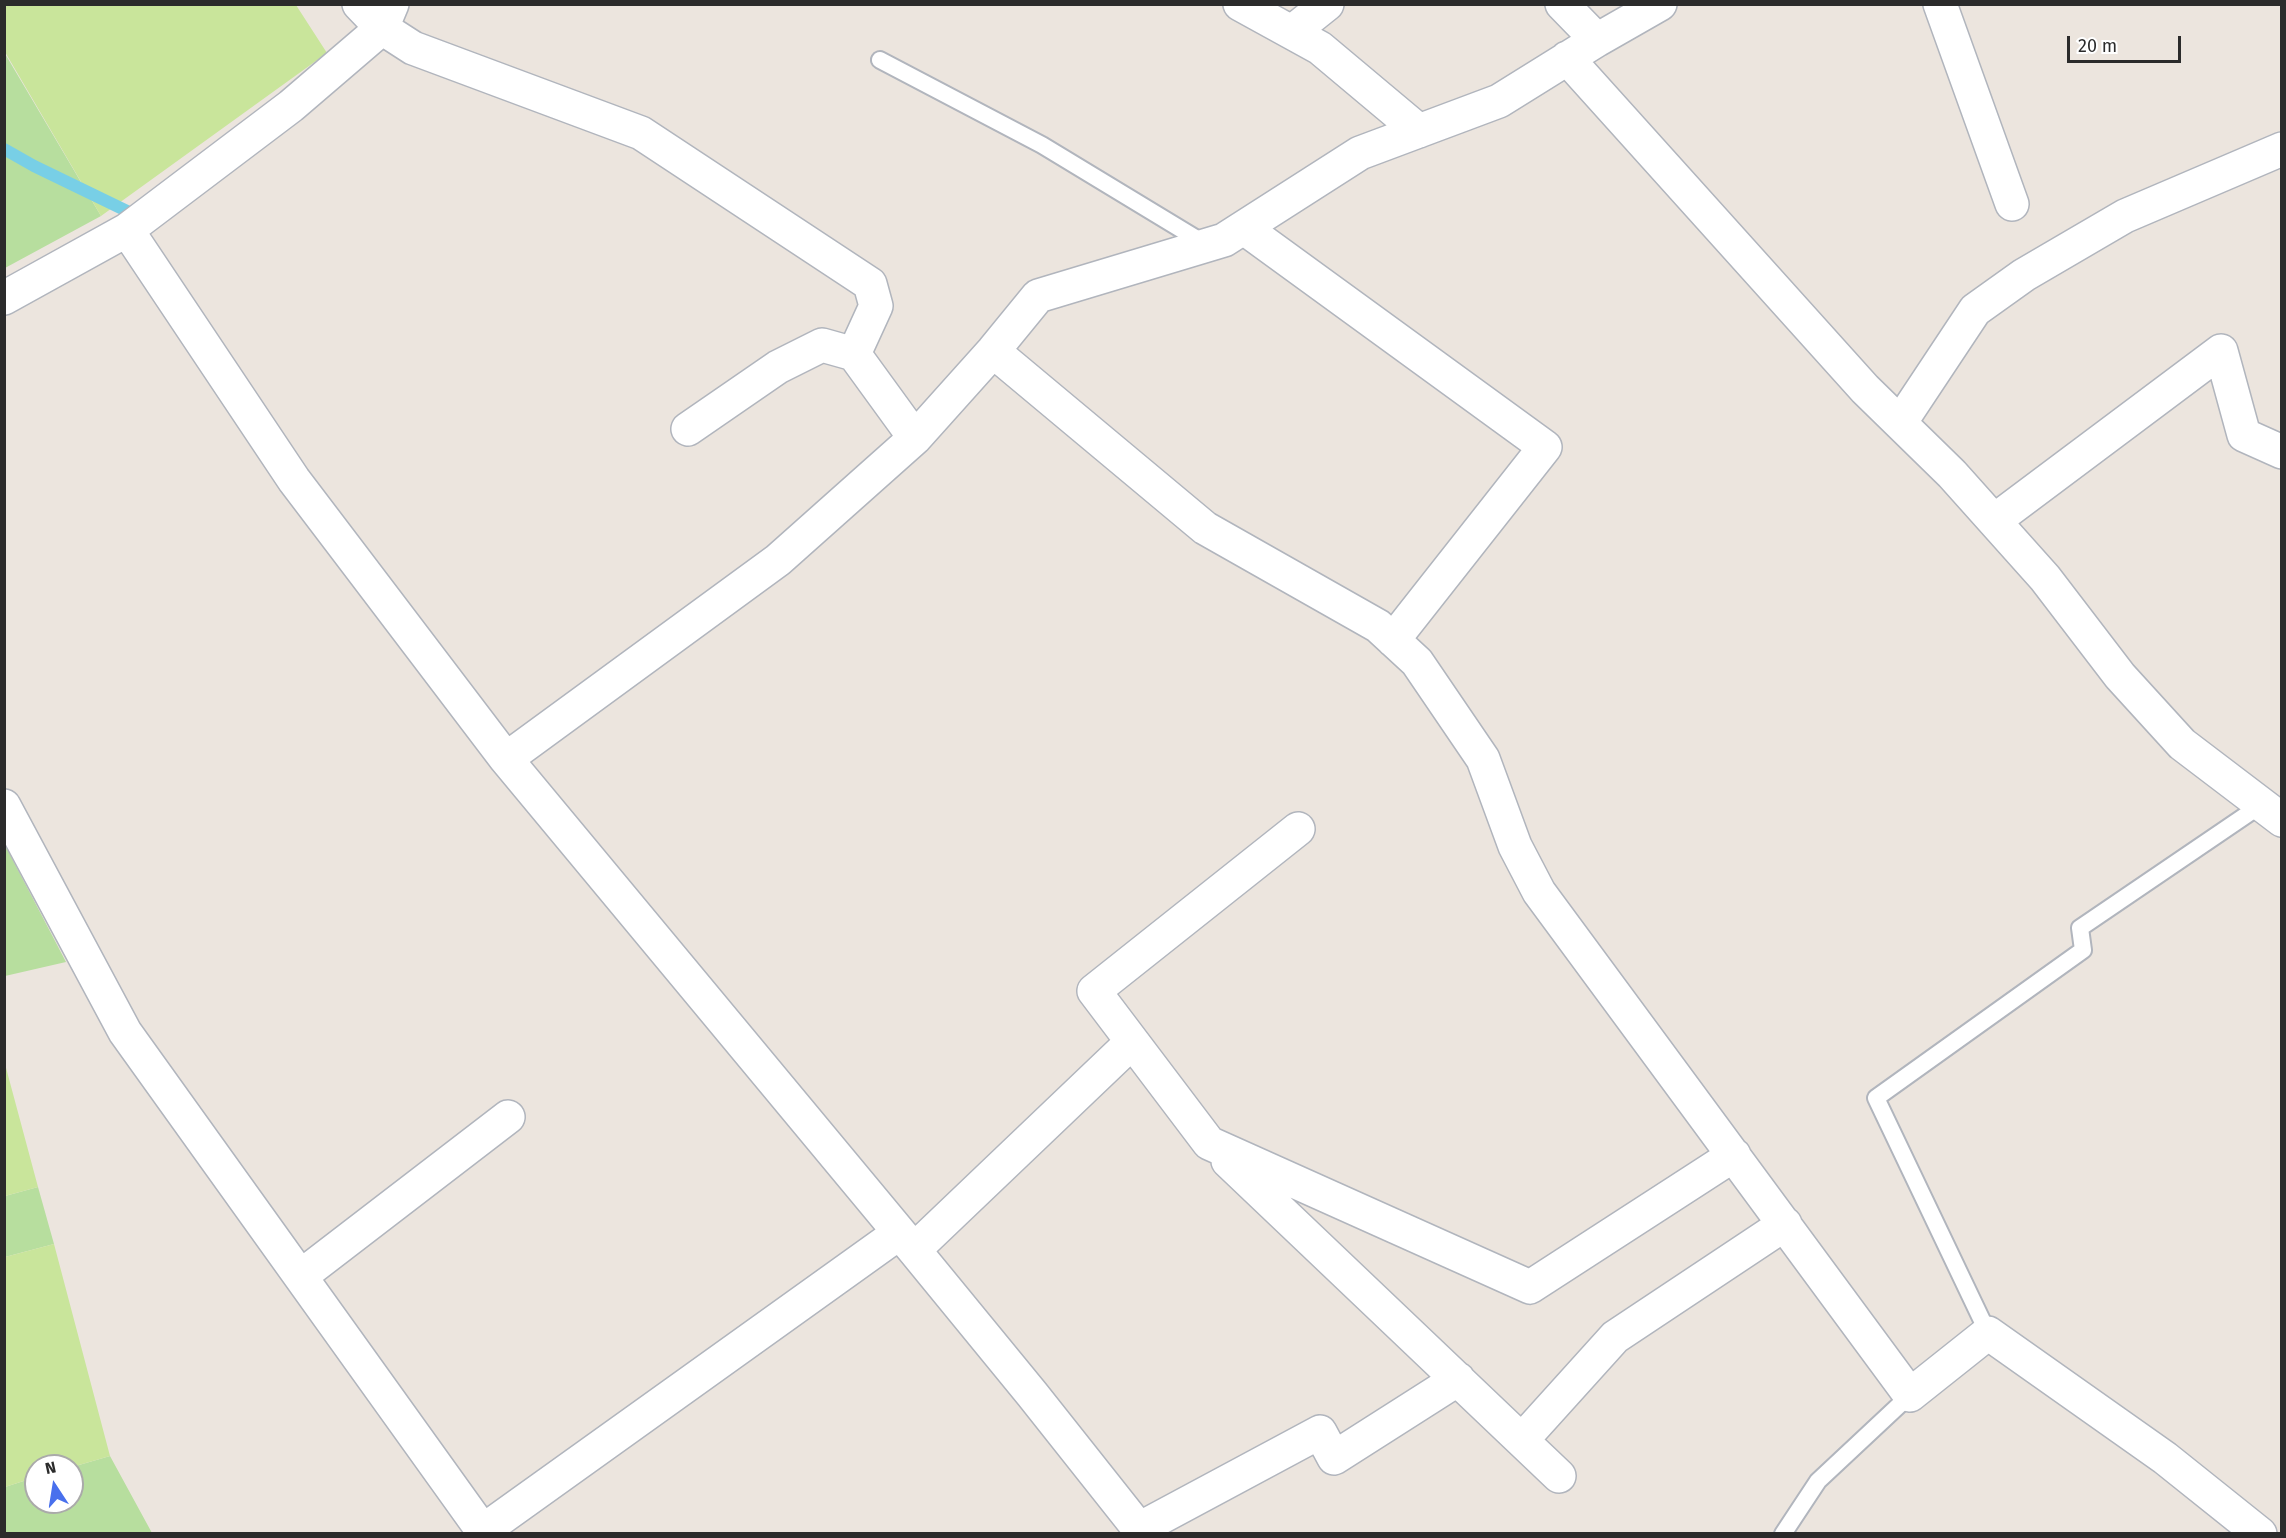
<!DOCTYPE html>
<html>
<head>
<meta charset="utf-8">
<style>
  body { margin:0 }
  #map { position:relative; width:2286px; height:1538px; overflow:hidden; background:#ece5de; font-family:"Fira Sans",sans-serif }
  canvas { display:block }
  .frame { position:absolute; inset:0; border:6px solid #2b2b2b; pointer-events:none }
  .north { position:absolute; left:24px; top:1454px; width:60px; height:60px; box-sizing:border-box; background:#fff; border:2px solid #aaa; border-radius:50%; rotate:348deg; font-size:16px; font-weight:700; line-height:24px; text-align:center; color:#2b2b2b }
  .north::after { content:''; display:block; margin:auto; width:21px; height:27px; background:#4970ed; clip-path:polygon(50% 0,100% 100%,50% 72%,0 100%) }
  .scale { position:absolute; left:2067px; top:36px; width:114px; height:27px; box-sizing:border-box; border:3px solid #2b2b2b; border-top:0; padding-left:8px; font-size:18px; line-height:21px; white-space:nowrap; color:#2b2b2b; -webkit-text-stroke:4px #fff; paint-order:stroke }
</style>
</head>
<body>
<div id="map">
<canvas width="2286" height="1538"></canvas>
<div class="frame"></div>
<div class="north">N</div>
<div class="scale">20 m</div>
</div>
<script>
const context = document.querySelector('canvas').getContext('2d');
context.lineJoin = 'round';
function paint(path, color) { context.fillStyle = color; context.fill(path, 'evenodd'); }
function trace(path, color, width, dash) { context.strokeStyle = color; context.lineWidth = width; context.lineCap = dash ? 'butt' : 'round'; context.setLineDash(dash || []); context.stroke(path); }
paint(new Path2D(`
  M4,52L101,216L5,268H4Z
  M4,845H5L66,962L5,976Z
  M38,1187L54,1244L5,1257V1196Z
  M110,1456L152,1533H5V1487L36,1477V1502H72V1467Z`), '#b7de9e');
paint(new Path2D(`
  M4,5H296L327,53L101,216L5,52Z
  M5,1064L38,1187L5,1196H4Z
  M54,1244L110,1456L72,1467L36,1466V1477L5,1487V1257Z`), '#c9e59b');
trace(new Path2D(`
  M4,149L34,166L131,213`), '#78cfe6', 12);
const lane = new Path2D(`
  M880,60L1042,145L1207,245
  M1988,1333L1876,1098L2083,950L2080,928L2261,805
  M1783,1534L1818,1481L1910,1395`);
const street = new Path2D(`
  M359,4L382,28L413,48L641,133L870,284L876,306L854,354L915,438
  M1240,4L1320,48L1419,131
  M1562,4L1597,40
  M1940,4L2012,204
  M1292,32L1327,4
  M1567,58L1865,389L1952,474L2045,578L2120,676L2182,744L2282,820
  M1244,228L1545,447L1393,640
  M127,230L294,480L506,759L914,1250L1032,1394L1143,1534
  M4,298L127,230L291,106L382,28L392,4
  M993,351L1205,528L1378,626L1417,662L1483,759L1515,846L1539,892L1910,1395L1988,1333L2165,1458L2260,1534
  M1900,423L1975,310L2024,275L2125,216L2282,149
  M688,429L778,367L822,345L854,354
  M1994,521L2221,351L2244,435L2282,452
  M506,759L778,560L915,438L993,351L1038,296L1224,240L1360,153L1499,101L1597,40L1660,4
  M4,806L125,1032L485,1534
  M1298,829L1094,991L1209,1143L1530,1287L1734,1155
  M1228,1161L1559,1476
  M914,1250L1132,1042
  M301,1276L508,1117
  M1522,1440L1615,1337L1785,1224
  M1139,1529L1320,1432L1334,1458L1458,1379
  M483,1531L899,1233`);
trace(lane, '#b1b5bd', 20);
trace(street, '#b1b5bd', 36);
trace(lane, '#fff', 16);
trace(street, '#fff', 33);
</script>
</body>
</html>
